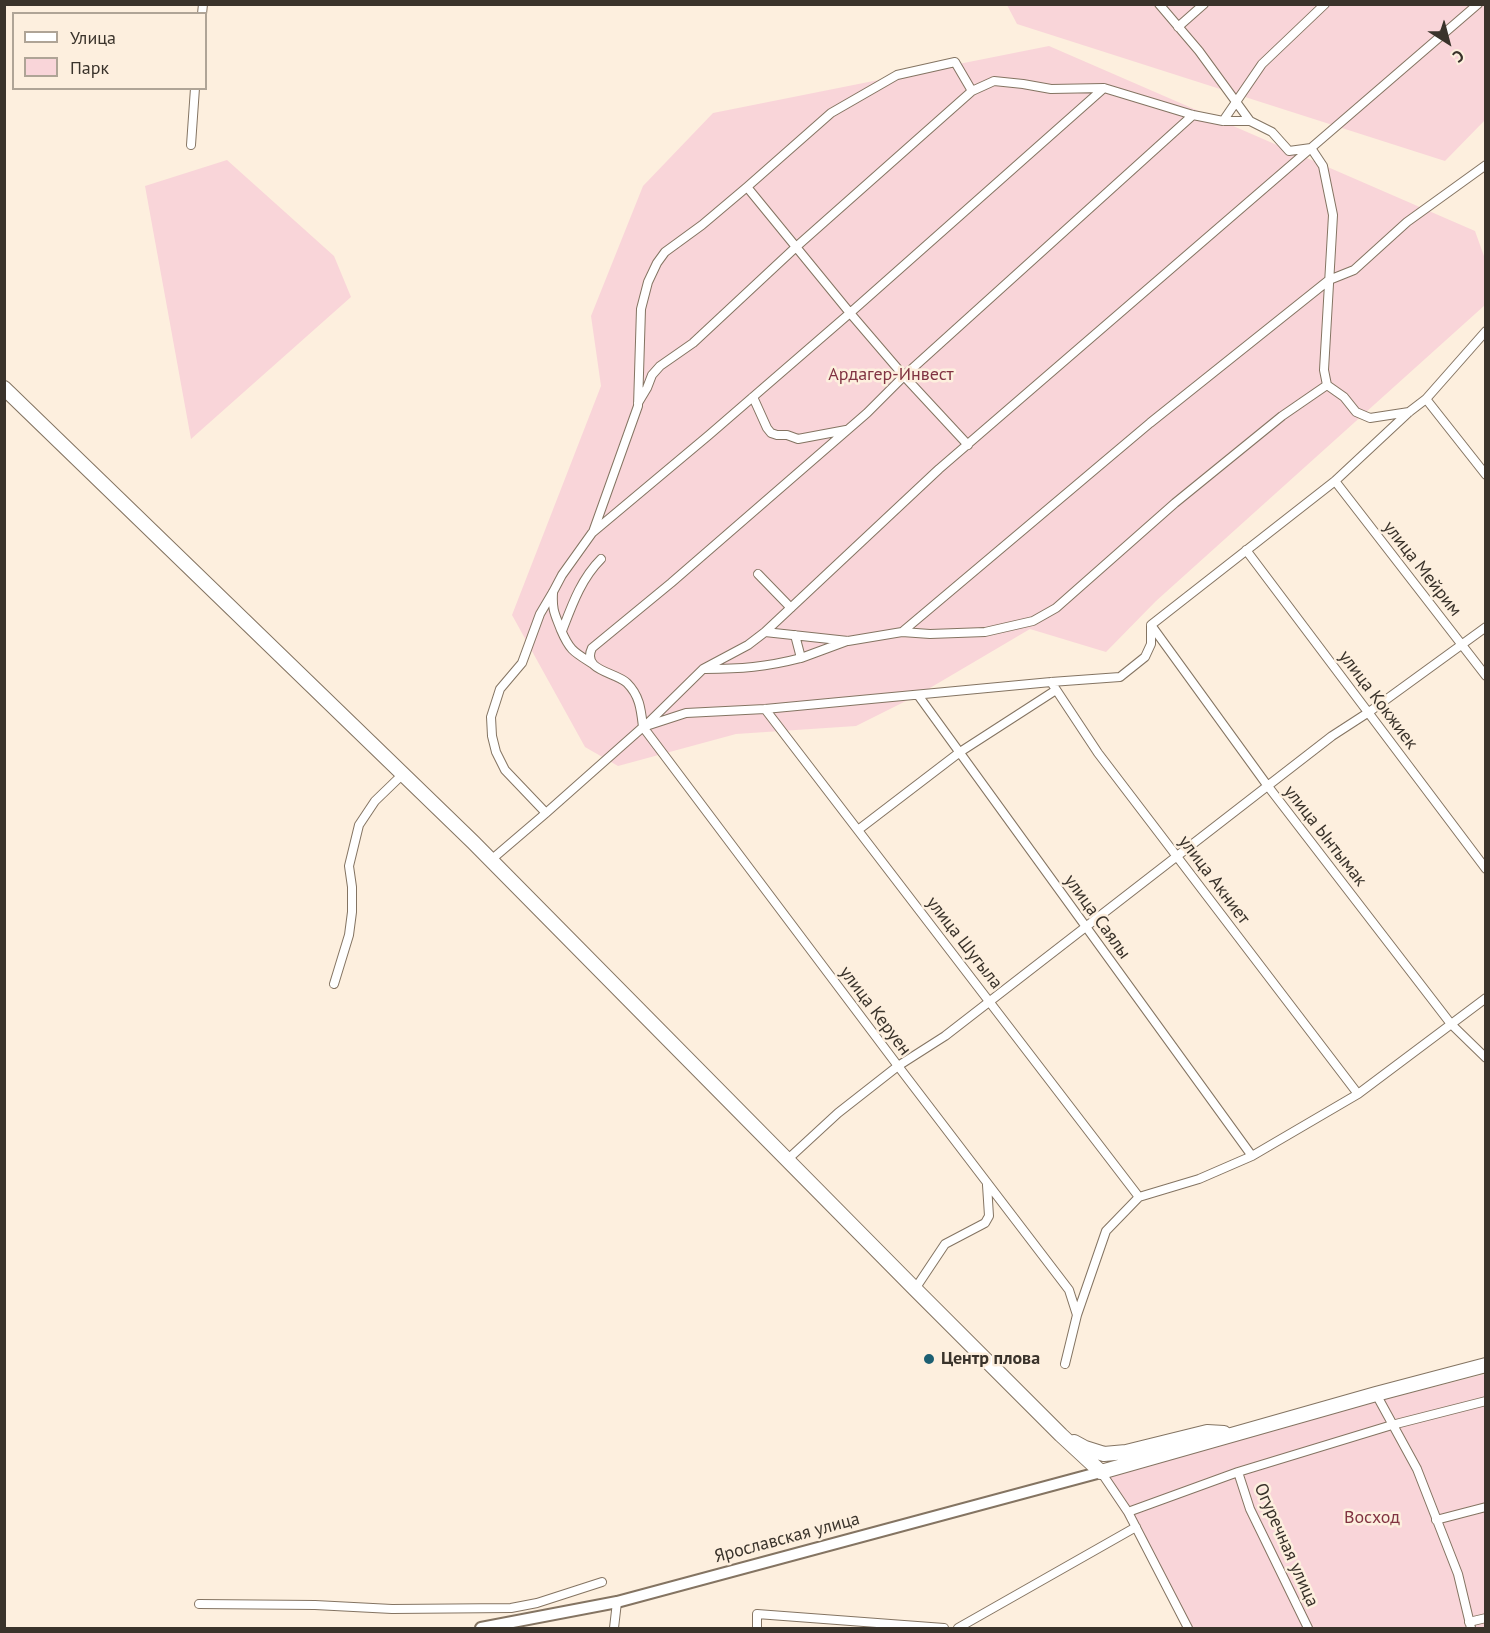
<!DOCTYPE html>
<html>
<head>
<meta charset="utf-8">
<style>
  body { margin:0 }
  #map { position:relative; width:1490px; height:1633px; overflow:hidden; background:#fdefde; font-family:"PT Sans",sans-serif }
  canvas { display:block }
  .frame { position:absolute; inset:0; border:6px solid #3a332b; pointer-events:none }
  .legend { position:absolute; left:12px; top:12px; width:195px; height:78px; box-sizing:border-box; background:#fdefde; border:2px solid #afa496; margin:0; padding:8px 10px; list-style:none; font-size:18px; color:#3a332b }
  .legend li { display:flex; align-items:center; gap:12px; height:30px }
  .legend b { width:30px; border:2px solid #afa496 }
  .north { position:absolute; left:1418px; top:12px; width:60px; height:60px; -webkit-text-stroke:4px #fdefde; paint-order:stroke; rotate:144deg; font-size:16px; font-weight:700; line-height:24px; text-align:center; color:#3a332b }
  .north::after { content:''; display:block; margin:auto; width:21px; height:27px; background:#3a332b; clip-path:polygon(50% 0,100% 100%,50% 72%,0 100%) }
</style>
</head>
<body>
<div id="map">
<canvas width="1490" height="1633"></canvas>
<div class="frame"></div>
<ul class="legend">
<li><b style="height:8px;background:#fff"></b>Улица</li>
<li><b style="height:16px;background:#f9d5d9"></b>Парк</li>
</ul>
<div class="north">С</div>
</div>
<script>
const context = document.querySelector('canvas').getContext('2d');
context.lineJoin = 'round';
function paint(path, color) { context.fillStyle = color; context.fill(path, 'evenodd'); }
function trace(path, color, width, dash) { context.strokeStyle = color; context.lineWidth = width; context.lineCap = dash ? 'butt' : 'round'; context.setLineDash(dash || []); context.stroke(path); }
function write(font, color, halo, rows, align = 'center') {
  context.font = font + ' "PT Sans",sans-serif'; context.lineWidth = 5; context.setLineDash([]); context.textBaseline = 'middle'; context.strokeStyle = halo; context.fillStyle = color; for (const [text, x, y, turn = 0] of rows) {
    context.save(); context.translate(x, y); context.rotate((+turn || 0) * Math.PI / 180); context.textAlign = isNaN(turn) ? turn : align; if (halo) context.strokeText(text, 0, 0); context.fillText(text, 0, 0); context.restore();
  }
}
paint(new Path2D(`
  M1007,5H1485V120L1445,161L1017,24Z
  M1049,46L1475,231L1485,259V305L1156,601L1106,652L1030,629L918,695L856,726L736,734L618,766L585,747L512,615L601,386L591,316L643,186L713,113Z
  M227,160L334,256L351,297L191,439L145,186Z
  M1485,1374V1628H1184L1137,1535L1100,1478L1386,1399Z`), '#f9d5d9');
const street = new Path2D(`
  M1159,4L1199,51L1250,121
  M202,14L203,4
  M1178,27L1204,4
  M1223,121L1262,64L1325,4
  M191,145L195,88
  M747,187L850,313L904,376L968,445
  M1327,385L1324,370L1333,215L1323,166L1311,148L1478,4
  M753,397L767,428L771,433L777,435H787L798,439L846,430
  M1426,399L1486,475
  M1335,481L1486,676
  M593,532L638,406L641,309L648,282L657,263L665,252L702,225L747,187L831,113L897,75L955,62L972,91
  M1246,550L1486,869
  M758,574L791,608
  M553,593C552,611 555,614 561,630C570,651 574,652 593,664
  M1151,625L1267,785L1451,1024L1486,1058
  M562,631C572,605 581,579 601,559
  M765,632L848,641L902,632L930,634L985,632L1033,621L1056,608L1175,503L1282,416L1327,385L1344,397L1356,412L1370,418L1409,412
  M902,632L1150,423L1329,280L1354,270L1407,222L1486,165
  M801,658L847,641
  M705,669C741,669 766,667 801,658L795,635
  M1051,682L1098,753L1358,1094
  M918,695L1252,1156
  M765,709L1139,1197
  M647,724L703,669L748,645L765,632L939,469L1311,148L1289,151L1272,132L1250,121H1223L1193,115L1104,88
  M546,813L505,770L496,752L492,736L491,717L500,689L522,663L540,614L553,592L562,575L592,533L709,435L850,313L1104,88L1051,89L1023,84L994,81L972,91L796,247L693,343L660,366L652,375L647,388L638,403
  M858,830L960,752L1056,690
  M491,860L546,813L643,727L686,713L765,709L1051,682L1120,677L1145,657L1151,644V625L1335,481L1409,412L1426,399L1486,331
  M334,984L349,935L352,912V887L349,866L359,825L375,801L403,774
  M787,1160L838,1113L898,1066L945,1036L1332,736L1369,712L1486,627
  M915,1289L945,1244L985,1223L989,1216L987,1185
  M1077,1315L1069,1290L898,1066L643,727C641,710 640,696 627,683C616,672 581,671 592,648L671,583L867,413L904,376L1193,115
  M1065,1364L1077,1315L1106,1231L1139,1197L1199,1179L1252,1156L1358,1094L1486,998
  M1376,1394L1417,1469L1458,1574L1471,1628
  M1101,1472L1128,1512L1188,1628
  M1238,1472L1250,1509L1308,1628
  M1128,1512L1238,1472L1392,1425L1486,1401
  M1436,1520L1486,1507
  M199,1604L315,1605L392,1609L511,1608L537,1603L602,1582
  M1469,1622L1486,1618
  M614,1628L617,1602
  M757,1628V1614L944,1628
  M958,1628L1136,1527`);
const secondary = new Path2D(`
  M481,1628L617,1602L1101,1472`);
const highway = new Path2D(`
  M4,388L473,842L915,1289L1061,1435L1101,1472L1376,1394L1486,1365
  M1074,1442L1085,1448L1104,1454L1126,1452L1207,1432L1224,1433`);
trace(street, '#847462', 10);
trace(secondary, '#847462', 14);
trace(highway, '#847462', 16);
trace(street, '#fff', 8);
trace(secondary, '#fff', 10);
trace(highway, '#fff', 14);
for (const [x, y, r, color] of [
  [929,1359,6,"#1c5f72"]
]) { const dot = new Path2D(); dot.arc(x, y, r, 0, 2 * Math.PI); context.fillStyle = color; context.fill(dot); trace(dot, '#fdefde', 2); }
write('18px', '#813342', '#fdefde', [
  ["Ардагер-Инвест",891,375],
  ["Восход",1372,1518]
]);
write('18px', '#3a332b', '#fdefde', [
  ["улица Мейрим",1422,569,52],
  ["улица Кокжиек",1378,700,53],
  ["улица Ынтымак",1325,836,52],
  ["улица Акниет",1214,880,53],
  ["улица Саялы",1097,917,54],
  ["улица Шугыла",964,943,52],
  ["улица Керуен",875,1011,53],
  ["Ярославская улица",787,1538,-15],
  ["Огуречная улица",1286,1545,66]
]);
write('bold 18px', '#3a332b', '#fdefde', [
  ["Центр плова",941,1359]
], 'left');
</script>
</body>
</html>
